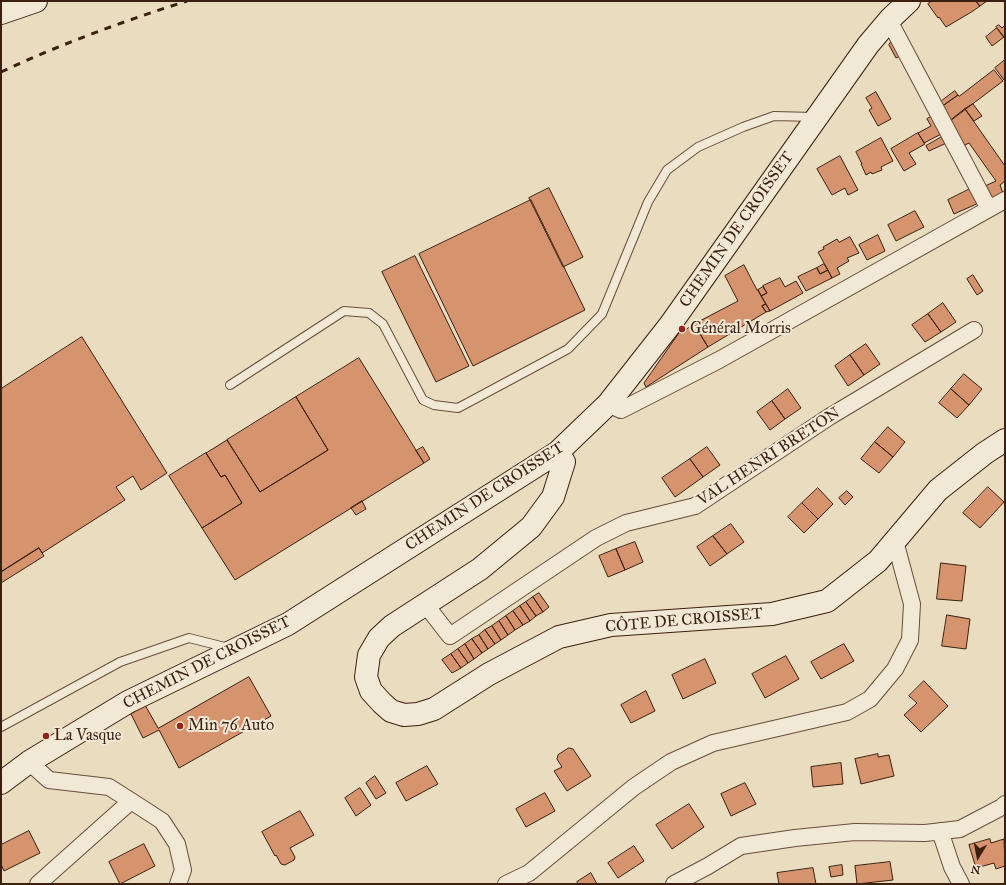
<!DOCTYPE html>
<html>
<head>
<meta charset="utf-8">
<style>
  body { margin:0 }
  #map { position:relative; width:1006px; height:885px; overflow:hidden; background:#eadcbe; font-family:"IM FELL Great Primer",serif }
  canvas { display:block }
  .frame { position:absolute; inset:0; border:2px solid #3b1f0f; pointer-events:none }
  .north { position:absolute; left:958px; top:837px; width:40px; height:40px; -webkit-text-stroke:3px #f1e8d5; paint-order:stroke; rotate:190deg; font-size:11px; font-weight:700; line-height:16px; text-align:center; color:#3b1f0f }
  .north::after { content:''; display:block; margin:auto; width:14px; height:18px; background:#3b1f0f; clip-path:polygon(50% 0,100% 100%,50% 72%,0 100%) }
</style>
</head>
<body>
<div id="map">
<canvas width="1006" height="885"></canvas>
<div class="frame"></div>
<div class="north">N</div>
</div>
<script>
const context = document.querySelector('canvas').getContext('2d');
context.lineJoin = 'round';
function paint(path, color) { context.fillStyle = color; context.fill(path, 'evenodd'); }
function trace(path, color, width, dash) { context.strokeStyle = color; context.lineWidth = width; context.lineCap = dash ? 'butt' : 'round'; context.setLineDash(dash || []); context.stroke(path); }
function write(font, color, halo, rows, align = 'center') {
  context.font = font + ' "IM FELL Great Primer",serif'; context.lineWidth = 4; context.setLineDash([]); context.textBaseline = 'middle'; context.strokeStyle = halo; context.fillStyle = color; for (const [text, x, y, turn = 0] of rows) {
    context.save(); context.translate(x, y); context.rotate((+turn || 0) * Math.PI / 180); context.textAlign = isNaN(turn) ? turn : align; if (halo) context.strokeText(text, 0, 0); context.fillText(text, 0, 0); context.restore();
  }
}
const building = new Path2D(`
  M932,1H976L980,6L973,11L946,27L939,17L938,18L928,4Z
  M976,1H987L980,6Z
  M999,25L1002,28L1005,25V39L996,27Z
  M997,28L1004,37L992,46L986,37Z
  M895,36L904,54L896,58L889,45Z
  M1005,60V79L1004,80L995,68Z
  M994,70L1003,81L950,121L941,107L958,95L959,96Z
  M955,91L958,95L941,107L939,103Z
  M876,92L891,119L878,126L869,110L872,108L866,98Z
  M973,104L982,116L974,121L965,109Z
  M965,109L1005,166V181L1000,185L1003,193L992,198L985,186L996,181L969,143L963,146L950,121Z
  M938,113L947,131L924,143L918,133L931,126L927,119Z
  M918,133L925,144L909,153L916,164L904,171L891,149Z
  M949,133L953,140L929,151L926,146Z
  M881,138L893,161L881,167L882,170L872,174L871,172L866,175L861,164H862L856,152Z
  M840,156L858,190L848,195L845,188L832,195L817,169Z
  M974,187L981,202L954,214L948,200Z
  M549,188L583,257L563,267L529,198Z
  M531,200L585,310L473,366L419,254Z
  M915,211L924,227L896,241L888,225Z
  M878,235L885,251L867,260L859,245Z
  M850,237L859,253L847,258L849,261L837,268L840,274L832,278L818,252L824,249L823,247L837,239L839,242Z
  M415,256L469,366L436,382L382,272Z
  M824,264L828,270L820,274L817,268Z
  M744,265L757,290H758L766,304L762,306L766,312L708,347L694,324L738,301L725,276Z
  M817,268L820,274L828,270L832,278L806,291L798,277Z
  M973,275L983,291L977,295L967,279Z
  M780,278L785,287L796,281L803,293L770,311L761,296L767,293L763,286Z
  M763,287L767,293L761,296L758,290Z
  M943,303L956,322L941,332L928,314Z
  M766,304L770,311L766,312L762,306Z
  M928,314L941,332L925,342L912,325Z
  M694,324L708,347L646,387L644,383L681,330L682,332Z
  M82,337L167,473L141,490L133,476L116,487L125,500L42,553L39,548L1,572V389Z
  M866,344L880,364L864,375L850,355Z
  M850,355L864,375L848,386L835,366Z
  M359,358L424,463L235,580L202,528L242,503L225,475L221,477L206,453L227,440L260,492L328,450L296,397Z
  M964,374L982,389L969,405L951,389Z
  M788,389L801,408L785,419L772,401Z
  M951,389L969,405L957,418L939,403Z
  M296,397L328,450L260,492L227,440Z
  M772,401L785,419L770,430L757,412Z
  M888,427L905,442L893,457L875,442Z
  M875,442L893,457L879,473L861,459Z
  M423,447L430,459L424,463L416,451Z
  M707,447L720,465L703,477L690,459Z
  M206,453L221,477L225,475L242,503L202,528L169,476Z
  M690,459L703,477L675,497L662,478Z
  M988,487L1004,502L980,528L963,513Z
  M818,488L833,504L818,519L802,503Z
  M847,491L853,497L845,505L839,498Z
  M362,501L366,509L356,515L351,508Z
  M802,503L818,519L804,533L788,517Z
  M731,524L744,542L727,554L713,536Z
  M713,536L727,554L710,566L697,547Z
  M635,542L643,562L625,570L616,549Z
  M39,548L44,556L1,583V572Z
  M616,549L625,570L608,577L599,556Z
  M941,563L966,566L962,601L937,599Z
  M539,593L549,607L543,612L533,597Z
  M533,597L543,612L536,616L526,602Z
  M526,602L536,616L530,621L520,606Z
  M520,606L530,621L523,625L513,611Z
  M513,611L523,625L515,630L506,616Z
  M947,615L970,619L966,649L942,646Z
  M506,616L515,630L508,635L499,621Z
  M499,621L508,635L501,640L492,626Z
  M492,626L501,640L495,644L485,630Z
  M485,630L495,644L488,649L479,635Z
  M479,635L488,649L482,653L472,639Z
  M472,639L482,653L474,659L465,644Z
  M465,644L474,659L468,663L458,649Z
  M844,644L854,661L821,679L811,662Z
  M458,649L468,663L461,668L451,654Z
  M451,654L461,668L452,673L442,660Z
  M786,656L799,679L765,698L752,674Z
  M705,659L716,683L683,699L672,675Z
  M249,677L271,716L179,768L159,730L143,738L131,714L145,705L158,728Z
  M924,681L948,706L921,732L904,715L917,703L909,696Z
  M646,691L655,711L631,723L621,705Z
  M569,748L573,749L591,776L567,791L554,771L562,767L557,759L558,755Z
  M878,754V757L889,755L894,776L861,784L855,759Z
  M841,763L843,784L813,787L811,767Z
  M427,766L438,784L406,801L396,783Z
  M375,776L386,793L376,799L366,783Z
  M745,783L756,804L731,816L721,794Z
  M360,788L371,805L356,816L345,798Z
  M545,793L555,811L526,827L516,809Z
  M689,804L704,827L672,849L656,825Z
  M300,811L314,835L290,848L295,857L294,860L285,865L281,864L276,855L275,856L262,832Z
  M29,831L40,853L4,871L1,864V845Z
  M990,839L991,843L1004,839L1005,866L996,869L994,863L976,868L969,845Z
  M144,844L155,866L120,884L109,862Z
  M634,846L644,861L618,878L608,863Z
  M890,862L893,880L857,884L855,866Z
  M842,865L843,875L831,877L829,867Z
  M813,868L816,884H779L777,873Z
  M591,873L597,884H578L577,882Z`);
paint(building, '#d5946e');
trace(building, '#3b1f0f', 1);
const lane = new Path2D(`
  M230,385L344,311L369,313L383,324L423,400L434,405L458,408L568,349L602,314L648,202L667,170L698,147L743,127L774,116L814,117
  M1,727L120,662L189,638L229,648`);
const street = new Path2D(`
  M890,19L893,28L989,209
  M608,404L621,410L719,360L1005,200
  M425,604L450,636L596,538L626,523L695,506L829,417L974,330
  M29,762L49,780L109,787L131,801L162,821L177,844L183,870L178,884
  M940,831L952,867L961,884
  M38,884L131,801
  M506,884L529,873L634,787L671,762L713,743L847,712L870,699L895,669L910,640L912,604L895,541
  M674,884L708,866L741,846L795,838L855,832L925,833L960,829L1002,807L1005,804`);
const secondary = new Path2D(`
  M1,13L36,1
  M558,452L564,462L553,497L531,527L480,569L392,626L379,638L369,655L366,677L371,691L382,703L391,711L404,715L418,714L434,709L489,674L559,637L611,625L772,614L827,601L878,561L938,490L985,453L1005,440
  M1,783L29,762L128,702L288,624L558,452L608,404L670,325L868,45L890,19L909,1`);
trace(lane, '#674e3b', 10);
trace(street, '#674e3b', 18);
trace(secondary, '#3b1f0f', 24);
trace(lane, '#f1e8d5', 8);
trace(street, '#f1e8d5', 16);
trace(secondary, '#f1e8d5', 22);
trace(new Path2D(`
  M1,72C61,44 124,21 187,1`), '#3b1f0f', 3, [7, 7]);
for (const [x, y, r, color] of [
  [682,329,4,"#8f2418"],
  [180,726,4,"#8f2418"],
  [46,736,4,"#8f2418"]
]) { const dot = new Path2D(); dot.arc(x, y, r, 0, 2 * Math.PI); context.fillStyle = color; context.fill(dot); trace(dot, '#f1e8d5', 1.5); }
write('16px', '#3b1f0f', '#f1e8d5', [
  ["CHEMIN DE CROISSET",737,230,-55],
  ["VAL HENRI BRETON",769,457,-33],
  ["CHEMIN DE CROISSET",485,497,-33],
  ["CÔTE DE CROISSET",684,621,-5],
  ["CHEMIN DE CROISSET",207,663,-27]
]);
write('16px', '#3b1f0f', '#f1e8d5', [
  ["Général Morris",690,329],
  ["Min 76 Auto",188,726],
  ["La Vasque",54,736]
], 'left');
</script>
</body>
</html>
